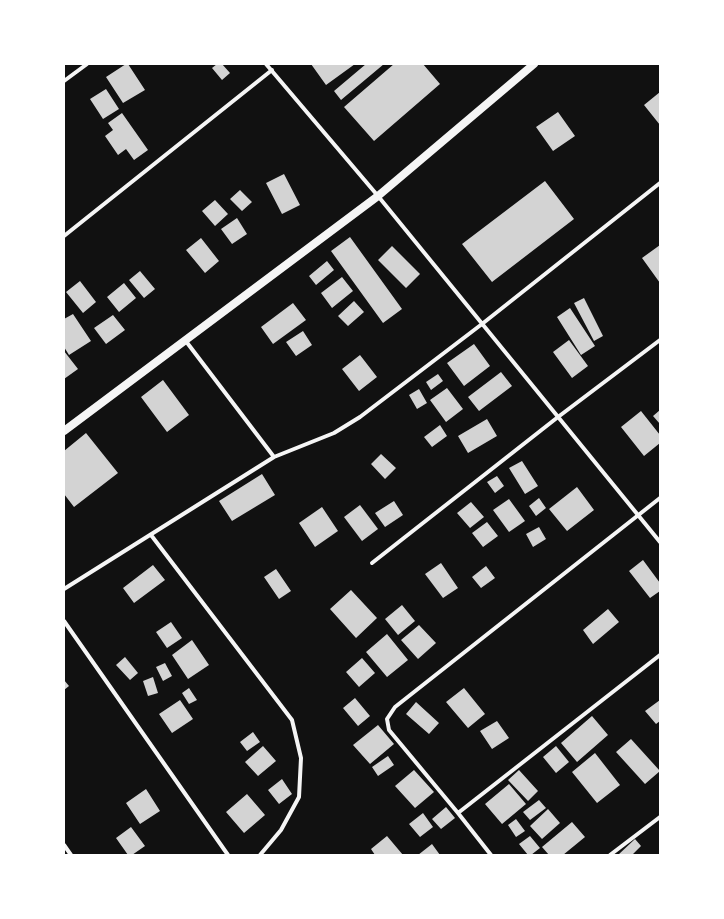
<!DOCTYPE html>
<html>
<head>
<meta charset="utf-8">
<style>
  body { margin:0 }
  #map { position:relative; width:724px; height:919px; overflow:hidden; background:#111; font-family:Figtree,sans-serif }
  canvas { display:block }
  .frame { position:absolute; inset:0; border:65px solid #fff; pointer-events:none }
</style>
</head>
<body>
<div id="map">
<canvas width="724" height="919"></canvas>
<div class="frame"></div>
</div>
<script>
const context = document.querySelector('canvas').getContext('2d');
context.lineJoin = 'round';
function paint(path, color) { context.fillStyle = color; context.fill(path, 'evenodd'); }
function trace(path, color, width, dash) { context.strokeStyle = color; context.lineWidth = width; context.lineCap = dash ? 'butt' : 'round'; context.setLineDash(dash || []); context.stroke(path); }
paint(new Path2D(`
  M126,64H128L145,90L123,103L106,77Z
  M217,64H222L230,73L222,80L212,68Z
  M311,64H355L326,85Z
  M366,64H384L341,100L334,91Z
  M394,64H423L440,84L374,141L344,107Z
  M106,89L119,109L103,119L90,99Z
  M660,92V125L644,105Z
  M558,112L575,136L553,151L536,127Z
  M122,113L148,150L134,160L126,149L118,155L105,136L113,130L108,123Z
  M284,174L300,205L282,214L266,183Z
  M545,181L574,219L492,282L462,244Z
  M240,190L252,202L242,211L230,199Z
  M215,200L228,214L215,226L202,211Z
  M237,218L247,234L232,244L221,229Z
  M350,237L402,309L383,323L331,251Z
  M201,238L219,261L205,273L186,250Z
  M660,245V283L642,258Z
  M392,246L420,274L406,288L378,260Z
  M327,261L334,270L316,285L309,276Z
  M140,271L155,289L144,298L129,280Z
  M342,277L353,291L332,308L321,293Z
  M80,281L96,302L83,313L66,292Z
  M124,283L136,298L119,312L107,297Z
  M584,298L603,336L594,341L574,303Z
  M354,301L364,312L348,326L338,316Z
  M293,303L306,320L273,344L261,327Z
  M570,308L595,346L581,355L557,317Z
  M73,314L91,341L69,355L64,347V319Z
  M113,315L125,330L106,344L94,328Z
  M303,331L312,345L296,356L286,342Z
  M569,340L588,366L572,378L553,352Z
  M474,344L490,366L464,386L447,363Z
  M64,351L78,369L64,379Z
  M360,355L377,377L359,391L342,369Z
  M501,372L512,386L479,411L468,397Z
  M438,374L443,381L431,390L426,382Z
  M163,380L189,415L167,432L141,397Z
  M447,388L463,409L446,422L430,400Z
  M419,389L427,403L417,409L409,395Z
  M660,410V424L653,416Z
  M641,411L660,435V443L644,456L621,427Z
  M487,419L497,436L468,453L458,436Z
  M440,425L447,436L432,447L424,437Z
  M86,433L118,473L74,507L64,494V451Z
  M381,454L396,468L385,479L371,464Z
  M522,461L538,486L525,494L509,468Z
  M262,474L275,495L232,521L219,501Z
  M497,476L504,486L495,493L487,482Z
  M577,487L594,510L567,531L549,509Z
  M539,498L546,508L536,516L529,506Z
  M509,499L525,521L509,532L493,510Z
  M394,501L403,515L385,527L375,513Z
  M471,502L484,517L470,528L457,513Z
  M360,505L378,529L362,541L344,517Z
  M322,507L338,531L315,547L299,523Z
  M487,522L498,536L483,547L472,533Z
  M539,527L546,539L533,547L526,534Z
  M643,560L660,583V591L650,598L629,571Z
  M441,563L458,588L443,598L425,574Z
  M153,565L165,580L134,603L123,588Z
  M486,566L495,578L481,588L472,577Z
  M276,569L291,591L279,599L264,577Z
  M351,590L377,618L356,638L330,609Z
  M402,605L415,621L398,635L385,619Z
  M608,609L619,622L593,644L583,630Z
  M171,622L182,638L167,648L156,632Z
  M419,625L436,643L418,659L401,640Z
  M387,634L408,660L387,677L366,652Z
  M192,640L209,665L188,679L172,655Z
  M125,657L138,673L130,680L116,665Z
  M362,658L375,673L359,687L346,672Z
  M165,663L172,676L163,681L156,667Z
  M153,677L158,693L148,696L143,681Z
  M64,680L69,686L64,690Z
  M189,688L197,700L189,704L182,693Z
  M464,688L485,714L468,728L446,702Z
  M355,698L370,716L358,726L343,708Z
  M180,700L193,719L172,733L159,714Z
  M660,700V721L656,724L645,711Z
  M416,702L439,723L429,734L406,714Z
  M592,716L608,735L577,762L561,743Z
  M497,721L509,738L492,749L480,731Z
  M378,725L394,744L370,764L353,745Z
  M253,732L260,742L247,751L240,742Z
  M631,739L660,771L645,784L616,752Z
  M263,746L276,761L258,776L245,762Z
  M556,746L569,762L556,773L543,757Z
  M595,753L620,785L597,803L572,772Z
  M388,756L394,765L378,776L372,767Z
  M414,770L434,792L415,808L395,786Z
  M519,770L538,791L528,801L508,780Z
  M282,779L292,794L279,804L268,790Z
  M509,784L526,804L502,824L485,804Z
  M146,789L160,811L140,824L126,803Z
  M247,794L265,815L244,833L226,812Z
  M539,800L546,808L530,820L523,812Z
  M446,807L455,818L441,829L432,819Z
  M548,809L560,823L542,839L530,826Z
  M423,813L433,827L420,837L409,824Z
  M516,819L525,831L516,837L508,825Z
  M572,822L585,837L563,855H549L542,847Z
  M131,827L145,846L132,855H128L116,838Z
  M387,836L403,855H375L371,849Z
  M530,836L540,848L531,855H528L519,844Z
  M635,839L641,846L632,855H618Z
  M432,844L440,855H418Z`), '#d3d3d3');
trace(new Path2D(`
  M266,64L378,196L660,542
  M64,81L87,64
  M64,236L272,70
  M185,340L274,457
  M151,535L292,720L301,758L299,797L281,830L260,855
  M372,563L558,417L660,340
  M64,589L274,457L334,433L360,417L482,324L660,183
  M64,621L228,855
  M458,813L660,655
  M64,845L71,855
  M491,855L458,813L389,730L387,719L395,707L660,498
  M610,855L660,817`), '#f5f5f5', 4);
trace(new Path2D(`
  M64,431L378,196L534,64`), '#f5f5f5', 8);
</script>
</body>
</html>
